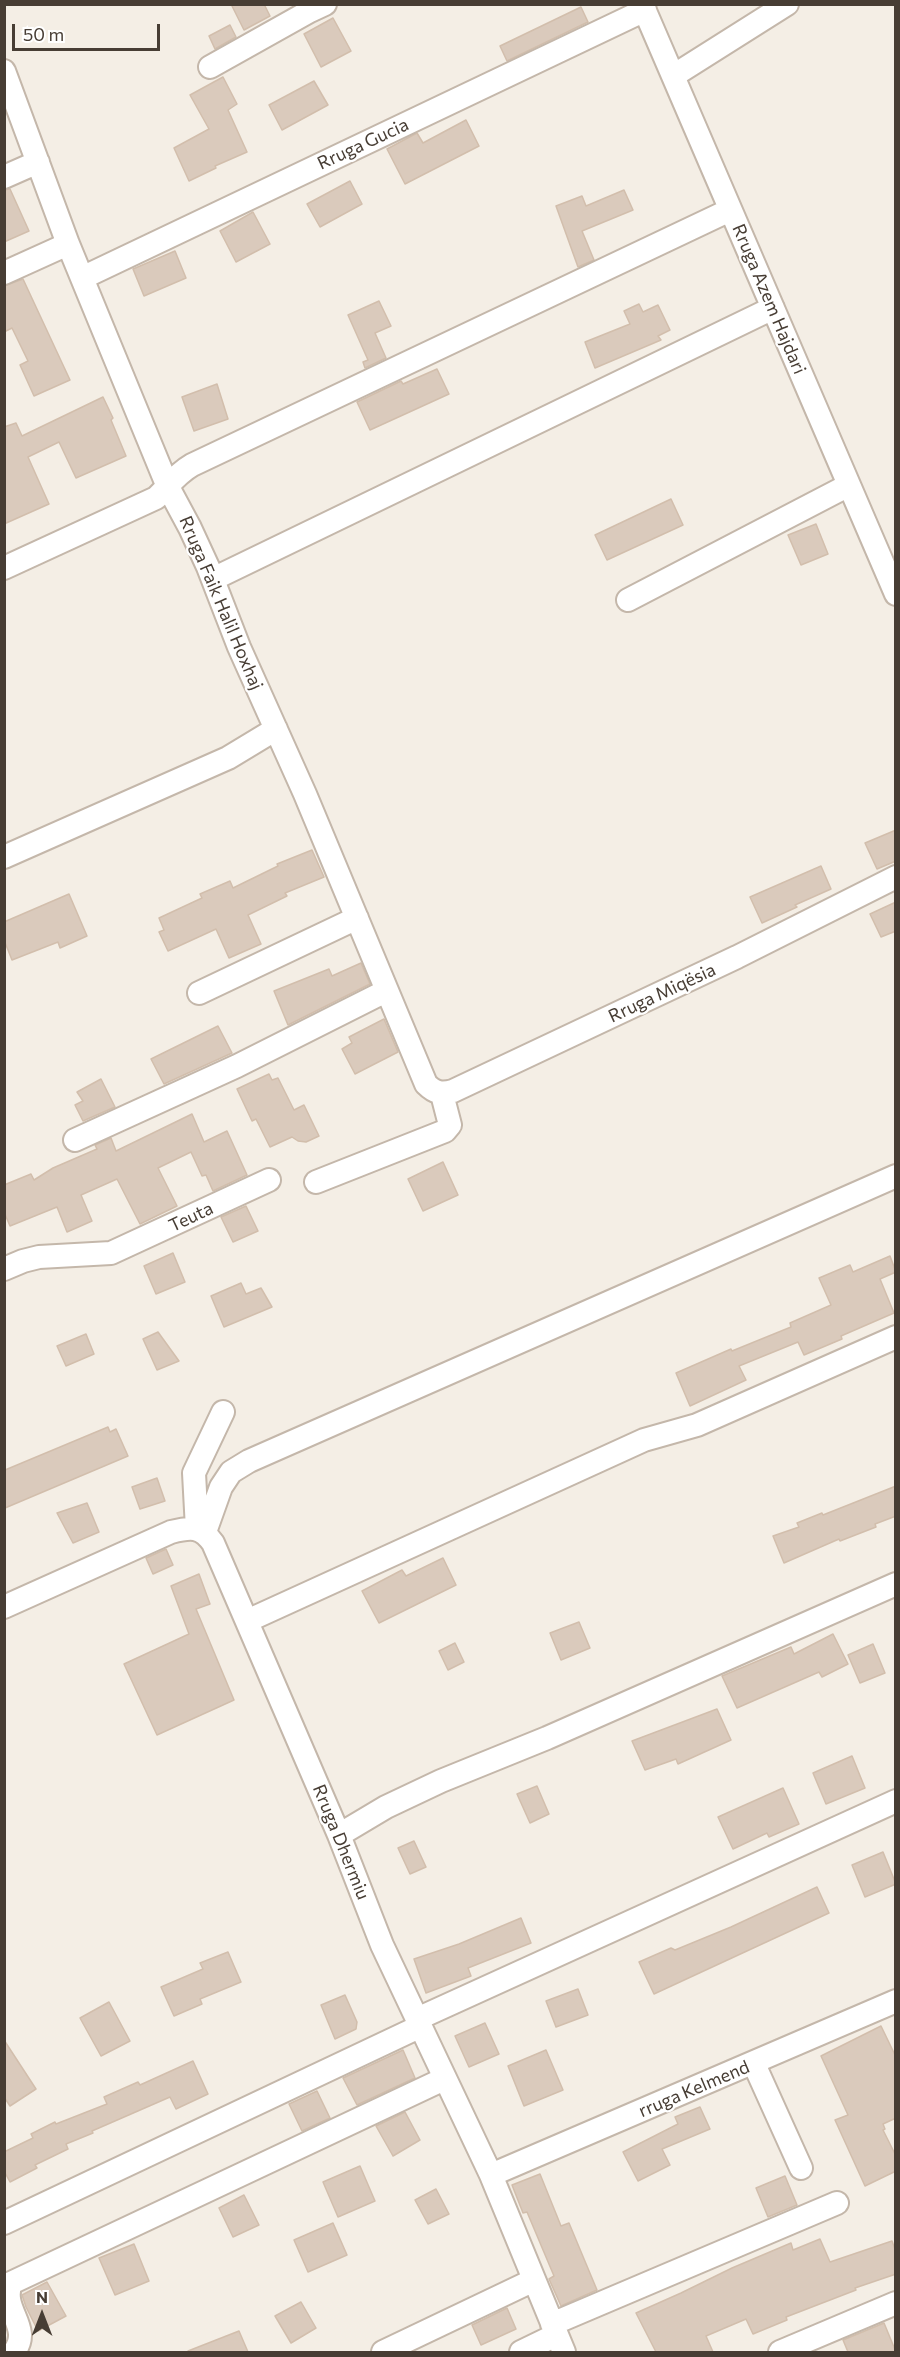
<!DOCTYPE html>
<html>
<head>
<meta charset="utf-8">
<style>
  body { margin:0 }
  #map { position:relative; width:900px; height:2357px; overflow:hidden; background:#f4eee5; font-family:Commissioner,sans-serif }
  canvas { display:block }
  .frame { position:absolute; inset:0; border:6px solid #473d34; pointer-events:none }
  .north { position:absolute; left:12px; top:2285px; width:60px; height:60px; -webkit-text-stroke:4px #fff; paint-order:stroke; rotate:0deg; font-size:16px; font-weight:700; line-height:24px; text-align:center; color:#473d34 }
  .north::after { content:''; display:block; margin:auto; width:21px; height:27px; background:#473d34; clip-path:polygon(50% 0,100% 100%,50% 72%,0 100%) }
  .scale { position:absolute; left:12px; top:24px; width:148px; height:27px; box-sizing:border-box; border:3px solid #473d34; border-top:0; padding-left:8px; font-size:18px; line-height:21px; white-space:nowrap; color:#473d34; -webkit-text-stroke:4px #fff; paint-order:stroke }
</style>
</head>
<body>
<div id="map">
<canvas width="900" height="2357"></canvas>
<div class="frame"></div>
<div class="north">N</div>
<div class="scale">50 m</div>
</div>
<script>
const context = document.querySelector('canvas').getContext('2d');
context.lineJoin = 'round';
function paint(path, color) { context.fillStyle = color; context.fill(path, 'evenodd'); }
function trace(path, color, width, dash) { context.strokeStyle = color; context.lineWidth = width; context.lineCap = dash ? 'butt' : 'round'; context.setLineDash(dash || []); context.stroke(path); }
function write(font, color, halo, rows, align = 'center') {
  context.font = font + ' Commissioner,sans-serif'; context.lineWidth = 4.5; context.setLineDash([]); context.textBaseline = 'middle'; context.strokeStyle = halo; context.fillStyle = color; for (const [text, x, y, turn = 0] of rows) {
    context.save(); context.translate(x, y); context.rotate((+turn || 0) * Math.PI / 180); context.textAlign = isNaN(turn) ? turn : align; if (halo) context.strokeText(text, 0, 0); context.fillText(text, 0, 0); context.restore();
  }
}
const building = new Path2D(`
  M231,4H264L270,16L244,30Z
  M581,7L588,22L507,61L500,46Z
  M333,18L351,51L321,67L304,34Z
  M230,25L236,37L215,49L209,36Z
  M223,77L237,104L228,110L247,152L215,166L216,168L189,181L174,148L209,129L190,95Z
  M314,81L328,105L282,130L269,105Z
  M466,120L479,146L405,184L387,149L417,133L423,143Z
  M350,181L362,204L320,227L307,204Z
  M10,189L29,231L4,242V190Z
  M624,190L633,210L582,231L594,260L578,267L556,206L582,196L586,206Z
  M253,212L270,244L236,262L220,231Z
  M175,251L186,278L144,296L133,269Z
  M23,279L70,380L34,396L20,365L28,361L12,328L4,332V286Z
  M379,301L391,326L375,333L386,358L365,368L363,362L368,360L348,315Z
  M639,304L643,312L658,305L670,330L658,336L661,340L595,368L585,342L630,324L624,311Z
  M437,369L449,394L370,430L357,402L401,381L403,384Z
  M217,384L228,419L194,431L182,397Z
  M103,397L113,418L111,420L126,456L76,478L59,442L28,457L49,504L4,524V427L16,423L22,436Z
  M671,499L683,525L607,560L595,535Z
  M816,524L828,554L801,565L788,535Z
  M896,830V861L877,869L865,843Z
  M312,850L324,877L285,893L287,896L248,915L261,944L229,958L216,929L168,951L159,932L164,930L159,918L202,898L200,894L230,881L233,888L278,866L277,864Z
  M821,866L831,889L795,905L797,907L762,923L750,897Z
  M69,894L87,936L60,948L58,942L12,960L4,940V922Z
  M896,902V931L881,937L870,914Z
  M361,963L370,984L288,1025L274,991L329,969L332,976Z
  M384,1019L398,1052L355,1074L342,1049L352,1043L349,1037Z
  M218,1026L232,1053L164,1084L151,1059Z
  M269,1074L272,1080L278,1078L294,1110L304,1105L319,1136L306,1142L298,1141L292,1137L270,1147L256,1119L252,1121L237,1089Z
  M101,1079L115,1107L83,1121L75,1105L83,1101L77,1092Z
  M192,1114L204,1142L227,1131L247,1175L213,1191L206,1175L202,1176L191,1152L158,1168L177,1206L140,1224L117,1179L81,1195L92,1221L67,1232L57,1207L10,1226L4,1212V1185L31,1174L34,1180L53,1168L97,1149L95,1145L111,1138L116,1151Z
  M443,1162L458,1195L423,1211L408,1179Z
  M246,1206L258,1231L233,1242L221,1217Z
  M173,1253L185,1282L156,1294L144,1266Z
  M890,1256L896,1272L880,1279L894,1313L841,1336L842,1339L804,1355L798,1342L739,1366L746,1380L690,1406L676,1373L731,1349L732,1351L791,1327L790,1323L831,1305L819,1278L850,1265L853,1272Z
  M241,1283L246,1294L261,1288L272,1307L224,1327L211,1296Z
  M158,1332L179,1361L157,1370L143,1339Z
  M86,1334L94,1354L66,1366L57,1346Z
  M108,1427L110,1432L116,1429L128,1456L5,1508V1470Z
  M157,1478L165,1501L140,1509L132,1487Z
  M896,1486V1516L875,1524L876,1527L840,1541L839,1539L784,1563L773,1536L799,1527L797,1523L822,1513L823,1515Z
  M87,1503L99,1532L73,1543L57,1513Z
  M166,1549L173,1565L153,1574L146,1558Z
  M443,1558L456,1585L379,1623L362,1591L402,1570L406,1576Z
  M199,1574L210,1604L196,1609L234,1700L157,1735L124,1664L189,1634L171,1586Z
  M579,1622L590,1648L561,1660L550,1633Z
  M833,1634L848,1664L822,1677L819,1672L737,1708L722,1676L791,1647L794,1654Z
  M455,1643L464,1662L448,1670L439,1651Z
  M873,1644L885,1673L860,1683L848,1655Z
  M717,1709L731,1740L678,1764L676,1759L645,1770L632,1741Z
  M852,1756L865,1788L826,1804L813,1773Z
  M537,1786L549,1814L530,1823L517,1794Z
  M783,1788L799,1824L769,1837L767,1833L733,1849L718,1817Z
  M414,1841L426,1867L410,1874L398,1848Z
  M883,1852L896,1884L865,1897L852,1865Z
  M817,1887L829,1913L654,1994L639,1962L671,1948L675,1950L731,1927Z
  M521,1918L531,1943L468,1968L471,1976L426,1993L414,1959L459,1944Z
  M228,1952L241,1982L200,1999L202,2004L174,2016L161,1987L203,1969L200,1963Z
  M578,1989L588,2015L556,2027L546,2001Z
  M345,1995L357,2022L356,2029L335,2039L321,2005Z
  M109,2002L130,2041L101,2056L80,2018Z
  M485,2023L499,2054L469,2067L455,2036Z
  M881,2026L896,2057V2118L883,2124L885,2129L883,2130L896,2156V2171L865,2186L835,2120L848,2115L821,2056Z
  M4,2040L36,2089L10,2106L4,2097Z
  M403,2050L415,2078L357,2105L343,2078Z
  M546,2050L563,2090L524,2106L508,2066Z
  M193,2061L208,2094L176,2109L170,2097L92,2131L93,2133L66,2144L68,2149L35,2165L37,2168L10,2182L4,2171V2152L33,2138L31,2134L55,2122L56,2124L107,2104L104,2097L138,2082L140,2085Z
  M317,2091L330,2118L302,2131L289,2104Z
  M700,2107L710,2129L662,2149L670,2165L638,2181L623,2152L678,2124L675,2117Z
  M405,2112L420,2140L393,2156L376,2126Z
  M360,2166L375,2201L338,2217L323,2182Z
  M540,2174L561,2226L569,2223L597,2290L561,2306L549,2279L554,2276L527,2212L523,2213L512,2185Z
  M785,2176L797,2205L768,2217L756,2188Z
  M436,2189L449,2214L428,2224L415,2200Z
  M244,2195L259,2225L233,2237L219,2208Z
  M333,2223L347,2255L308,2272L294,2240Z
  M820,2239L830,2262L892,2241L896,2252V2274L855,2288L856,2290L786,2317L787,2320L753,2334L746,2319L706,2336L713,2352H656L636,2313L681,2293L732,2268L791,2243L793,2250Z
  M134,2244L149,2281L115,2295L99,2258Z
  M47,2282L66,2316L38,2331L26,2307L22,2295Z
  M301,2302L316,2328L291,2343L275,2316Z
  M507,2308L516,2329L481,2345L472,2325Z
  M884,2323L896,2352H848L843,2340Z
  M239,2331L248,2352H189L188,2351Z`);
paint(building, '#dacabc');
trace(building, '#d2beac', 1.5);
const minor = new Path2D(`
  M642,4L896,594
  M210,67L310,11L325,4
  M4,71L68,244L168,487L190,528L208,567L239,647L305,794L426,1084C435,1093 441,1094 453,1091L737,957L896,877
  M673,76L787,4
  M4,177L38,162
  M4,273L68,244
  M82,278L645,10
  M4,568L156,498C170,485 175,475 192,465L730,210
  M213,579L773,308
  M628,600L849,485
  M4,857L228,758L276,729
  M199,993L357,918
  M75,1140L237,1066L386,991
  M316,1182L445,1131L450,1125L442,1094
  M4,1269L23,1261L39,1257L111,1253L269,1180
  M197,1529L194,1473L223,1412
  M205,1532L221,1487L231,1472L249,1461L896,1176
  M4,1607L171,1532C191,1527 201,1526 213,1543L339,1835L382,1945L491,2175L564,2352
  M247,1621L644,1440L697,1425L896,1337
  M339,1835L386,1807L441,1781L547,1738L896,1584
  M417,2019L896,1801
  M754,2064L801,2168
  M491,2175L896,2001
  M4,2223L421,2026
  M552,2324L837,2203
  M14,2352C33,2327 0,2310 11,2283L444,2079
  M383,2352L534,2280
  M521,2352L556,2335
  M780,2352L896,2303`);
trace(minor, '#c4b7aa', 26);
trace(minor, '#fff', 22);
write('18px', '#473d34', '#fff', [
  ["Rruga Gucia",363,144,-25],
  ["Rruga Azem Hajdari",769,299,67],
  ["Rruga Faik Halil Hoxhaj",221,603,67],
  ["Rruga Miqësia",662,993,-25],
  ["Teuta",191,1217,-25],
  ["Rruga Dhermiu",341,1842,68],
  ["rruga Kelmend",694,2089,-23]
]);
</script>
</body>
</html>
